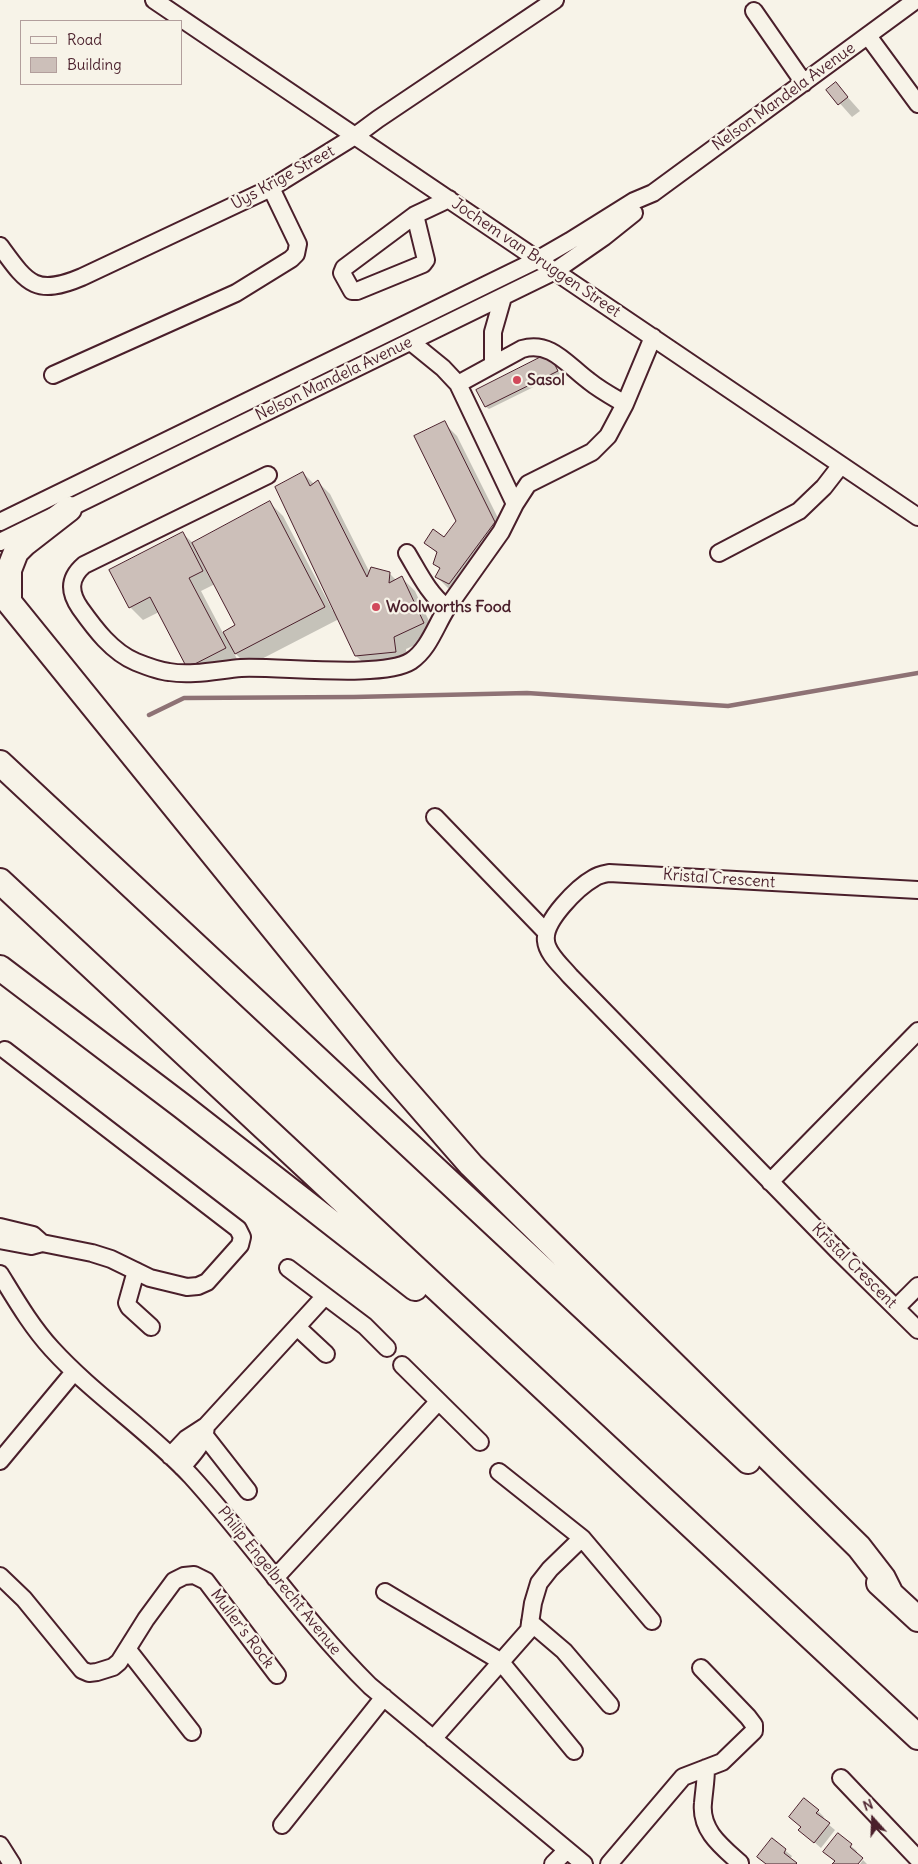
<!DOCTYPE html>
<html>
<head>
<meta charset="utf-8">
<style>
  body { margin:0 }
  #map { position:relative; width:918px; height:1864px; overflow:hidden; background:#f7f3e8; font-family:Delius,sans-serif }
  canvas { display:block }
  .legend { position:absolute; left:20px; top:20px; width:162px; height:65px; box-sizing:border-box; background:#f7f3e8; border:1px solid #b29e9c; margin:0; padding:6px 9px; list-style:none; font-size:15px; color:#4a1f2b }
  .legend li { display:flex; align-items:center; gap:10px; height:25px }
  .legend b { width:25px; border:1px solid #b29e9c }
  .north { position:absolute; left:848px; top:1794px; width:50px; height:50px; -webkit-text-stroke:4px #f7f3e8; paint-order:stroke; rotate:340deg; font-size:14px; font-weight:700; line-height:20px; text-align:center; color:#4a1f2b }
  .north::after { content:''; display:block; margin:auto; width:18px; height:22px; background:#4a1f2b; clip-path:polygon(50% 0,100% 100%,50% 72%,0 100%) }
</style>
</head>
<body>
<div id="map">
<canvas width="918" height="1864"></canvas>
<ul class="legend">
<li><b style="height:6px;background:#f7f3e8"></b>Road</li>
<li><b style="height:14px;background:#ccbfb9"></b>Building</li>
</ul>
<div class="north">N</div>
</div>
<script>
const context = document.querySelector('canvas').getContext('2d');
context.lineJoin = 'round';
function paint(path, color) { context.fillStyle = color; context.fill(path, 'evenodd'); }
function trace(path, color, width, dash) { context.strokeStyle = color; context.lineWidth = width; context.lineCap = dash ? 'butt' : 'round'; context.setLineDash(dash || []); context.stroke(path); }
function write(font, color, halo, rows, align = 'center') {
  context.font = font + ' Delius,sans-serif'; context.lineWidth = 4.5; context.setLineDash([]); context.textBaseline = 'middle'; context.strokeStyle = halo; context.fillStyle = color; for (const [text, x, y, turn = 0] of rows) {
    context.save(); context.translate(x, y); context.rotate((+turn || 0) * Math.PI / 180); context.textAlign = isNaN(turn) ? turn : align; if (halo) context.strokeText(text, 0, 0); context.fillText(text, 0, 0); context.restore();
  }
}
paint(new Path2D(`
  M836,84L860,111L852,117L828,90Z
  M551,357L560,374L489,409L486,407L478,390Z
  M444,423L457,436L507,536L462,596L449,589L436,576L441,570L434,563L438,554L426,543L445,538L458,521Z
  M303,473L314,484L318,482L330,494L370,573H389L397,581L402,578L415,591L436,636L406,649L408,664L369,668L356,656L339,619L248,666L233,651L238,661L201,680L159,612L143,620L130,607L182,533L193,543L270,503L283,516L333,611L335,610ZM215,584L237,626L223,633L201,591Z
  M818,1811L824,1817L822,1819L835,1830L821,1848L800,1830Z
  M838,1835L857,1851L855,1854L856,1864H834L836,1862L824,1852Z
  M772,1840L792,1856L790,1859L796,1864H766Z
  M863,1860L867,1864H860Z`), '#0003');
trace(new Path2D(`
  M149,715L184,698L354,697L527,693L728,706L918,673`), '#8e7275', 4.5);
const building = new Path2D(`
  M836,82L848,97L838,105L826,90Z
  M549,353L558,371L485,407L476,390Z
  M445,421L495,522L449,584L435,577L440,568L433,564L437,552L424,543L433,529L444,537L456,521L414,436Z
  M303,472L310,486L318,480L367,577L371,567L390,572L389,583L402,576L424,623L394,637L396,652L355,656L275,487Z
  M270,501L325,607L235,654L223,632L235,625L192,543Z
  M183,532L203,571L189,578L226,648L187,668L150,597L129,608L109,570Z
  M804,1798L819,1810L816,1813L830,1823L814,1843L798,1830L801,1827L789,1817Z
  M838,1833L852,1844L850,1847L863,1858L858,1864H832L835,1861L823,1852Z
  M772,1838L786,1849L784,1853L797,1863L796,1864H766L757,1857Z`);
paint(building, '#ccbfb9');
trace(building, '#4a1f2b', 1);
const minor = new Path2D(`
  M154,0L918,517
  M754,11L804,83
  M868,36L918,104
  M415,215L426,260L423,264L357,291H352L342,273L344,268L415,215L449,199
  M0,246C27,283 35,297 82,277L271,188L355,136L378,119L555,0
  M411,342L443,368L458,384L515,504
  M493,364V332L503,297
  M53,375L236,293L291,259L296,254L298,244L271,188
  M458,384L522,349C551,340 568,366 589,381C600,390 613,397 625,404
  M268,475L84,565C69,578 69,592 80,608C95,629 112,652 136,662C146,666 159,671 169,672C192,676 218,670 241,668C279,666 383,679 411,661C429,649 436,625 447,608
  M0,522L537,260L570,241L634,201L653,193L916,0
  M0,542L555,271L604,237L634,213
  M407,553C419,573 428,593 447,608L501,532L515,504L528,484L592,452L608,436L625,404L653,337
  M719,553L799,511L824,487L841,465
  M435,817L546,932
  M918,890L609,873C604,874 598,875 594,878C578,887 543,921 546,941C547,954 562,966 570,976L837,1250L918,1330
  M770,1182L918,1031
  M0,1227L33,1235L42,1243
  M0,1240L31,1246L42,1243L92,1253L111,1259L150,1278L187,1287L198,1286L207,1282L240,1245L242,1237L238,1229L5,1050
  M288,1268L365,1326L387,1348
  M136,1271L127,1303L129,1307L151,1327
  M0,1274C16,1300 31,1326 52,1349C94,1395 148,1430 191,1476C253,1544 304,1621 370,1686L584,1864
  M896,1308L918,1286
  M297,1327L326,1354
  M402,1365L480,1442
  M205,1436L248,1491
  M170,1456L186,1439L206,1426L325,1296
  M0,1461L74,1372
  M182,1467C193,1454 205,1443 206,1426
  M582,1538L652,1621
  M0,1576L24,1599L82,1670L89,1673L97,1672L113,1667L119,1662L146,1619L174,1581L184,1576L194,1575L206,1581L277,1675
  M275,1578L438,1402
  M385,1592L500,1661L574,1751
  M530,1622L564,1651L610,1705
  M128,1650L192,1732
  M433,1739L529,1630L533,1603L539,1583L550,1569L582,1538L499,1472
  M706,1768C706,1780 704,1791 703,1803C700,1830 721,1846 740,1863
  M841,1778L918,1859
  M282,1825L384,1697
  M0,1845L12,1864
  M553,1864L567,1850
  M609,1864L683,1777L722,1762L754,1731V1725L748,1717L701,1668`);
const highway = new Path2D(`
  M0,592L9,602L388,1070L471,1165L859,1547L883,1578L891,1594
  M9,602V570L16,552L24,544L69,509
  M0,763L748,1461
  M0,881L918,1737
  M0,968L182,1106L415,1288
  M879,1583L918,1619`);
trace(minor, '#4a1f2b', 20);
trace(highway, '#4a1f2b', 28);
trace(minor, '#f7f3e8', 16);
trace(highway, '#f7f3e8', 24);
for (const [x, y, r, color] of [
  [517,380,5,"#d1495b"],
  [376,607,5,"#d1495b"]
]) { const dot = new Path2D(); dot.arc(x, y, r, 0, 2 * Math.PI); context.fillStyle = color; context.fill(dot); trace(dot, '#f7f3e8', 2); }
write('16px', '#4a1f2b', '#f7f3e8', [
  ["Nelson Mandela Avenue",784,97,-36],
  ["Uys Krige Street",283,178,-29],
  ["Jochem van Bruggen Street",536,258,34],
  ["Nelson Mandela Avenue",334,379,-26],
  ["Kristal Crescent",719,879,4],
  ["Kristal Crescent",854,1266,45],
  ["Philip Engelbrecht Avenue",279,1581,51],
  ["Muller's Rock",242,1629,53]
]);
write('bold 16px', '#4a1f2b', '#f7f3e8', [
  ["Sasol",527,380],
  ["Woolworths Food",386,607]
], 'left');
</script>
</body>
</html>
